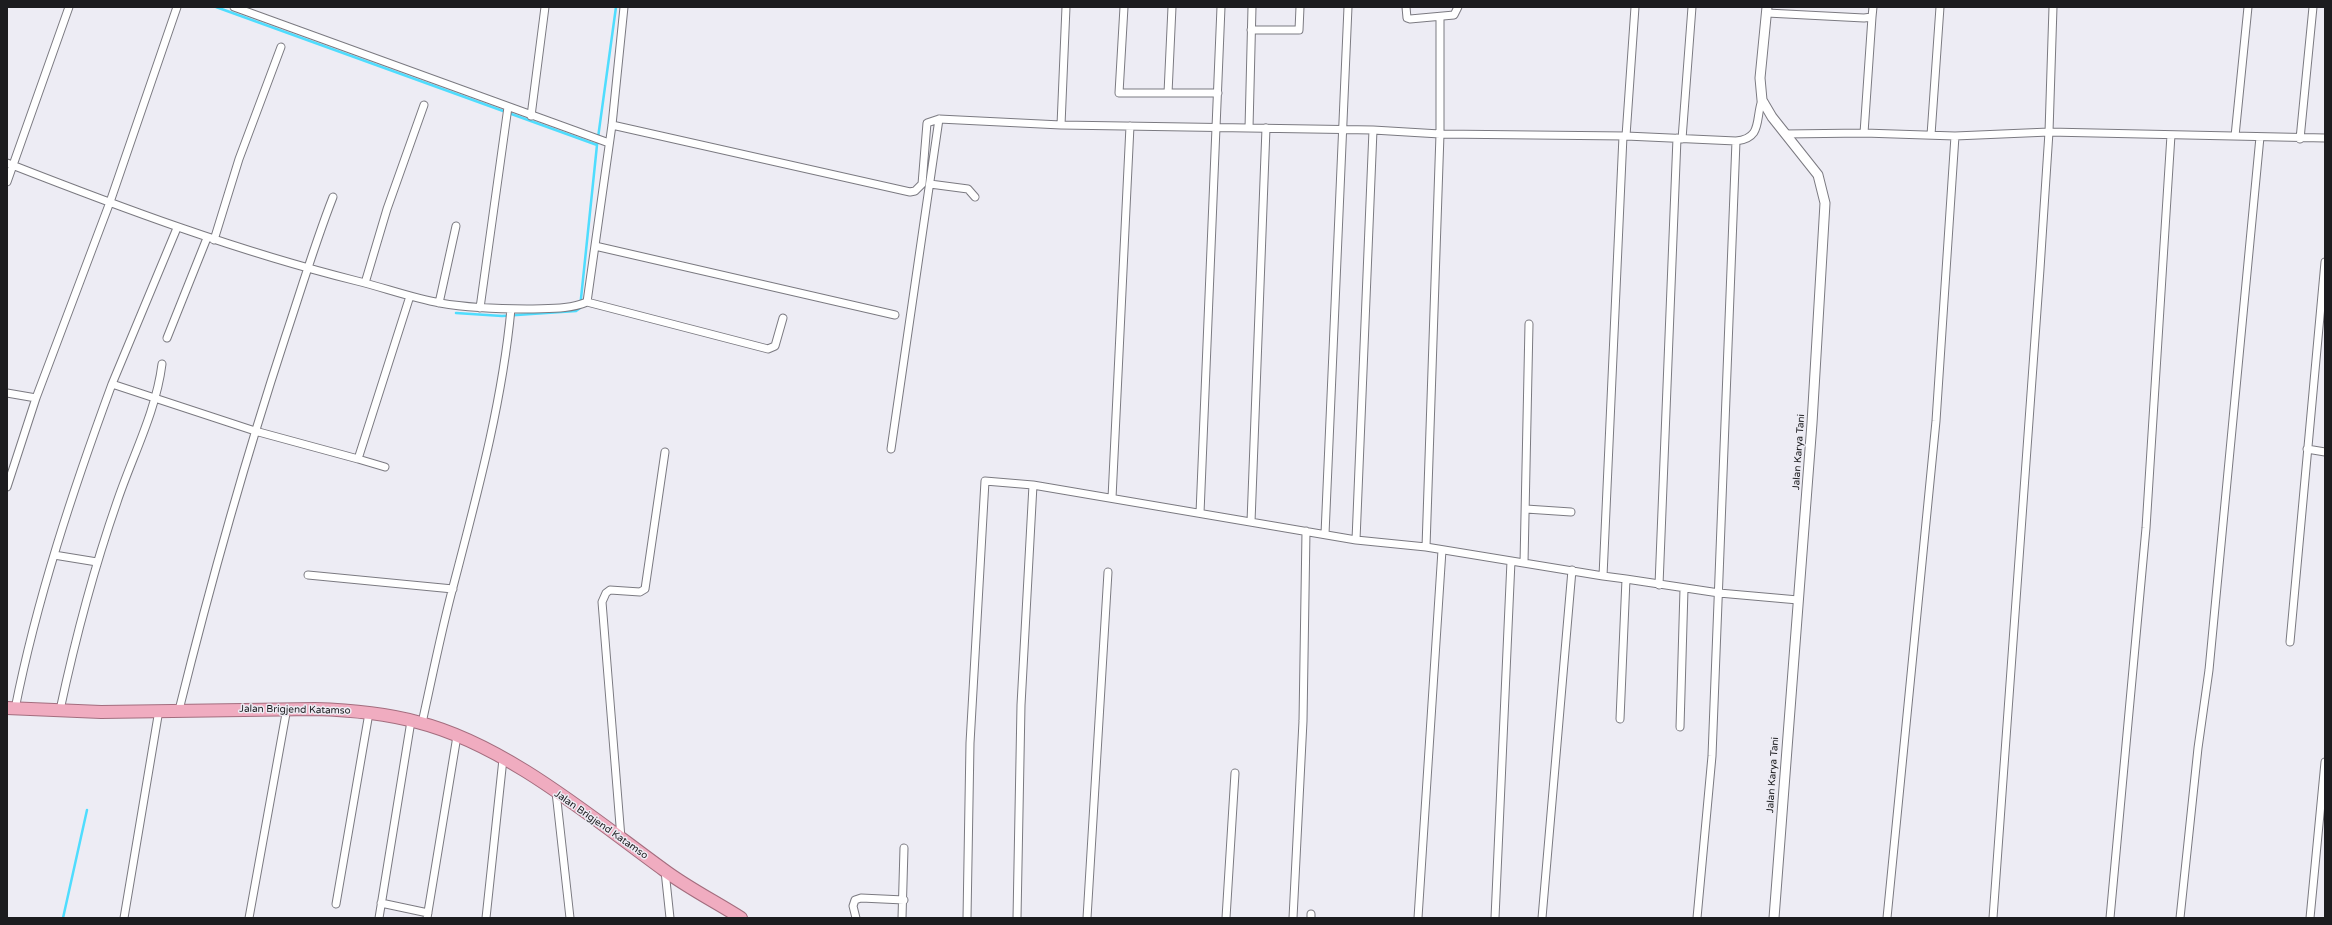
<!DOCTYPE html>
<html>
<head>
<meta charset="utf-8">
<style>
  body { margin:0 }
  #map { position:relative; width:2332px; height:925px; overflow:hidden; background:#edecf4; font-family:"Varela Round",sans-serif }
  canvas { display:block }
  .frame { position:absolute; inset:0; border:8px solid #1c1c1f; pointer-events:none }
</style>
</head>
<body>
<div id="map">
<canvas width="2332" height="925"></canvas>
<div class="frame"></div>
</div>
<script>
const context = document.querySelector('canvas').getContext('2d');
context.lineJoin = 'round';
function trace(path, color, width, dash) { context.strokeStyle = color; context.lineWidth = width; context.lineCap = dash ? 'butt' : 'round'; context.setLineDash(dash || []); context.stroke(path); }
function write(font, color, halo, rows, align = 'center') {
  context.font = font + ' "Varela Round",sans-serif'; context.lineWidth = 3; context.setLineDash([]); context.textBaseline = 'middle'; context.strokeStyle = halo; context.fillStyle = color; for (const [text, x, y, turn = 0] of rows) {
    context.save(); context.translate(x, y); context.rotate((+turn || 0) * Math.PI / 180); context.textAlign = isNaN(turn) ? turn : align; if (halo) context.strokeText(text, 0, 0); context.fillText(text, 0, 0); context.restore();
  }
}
trace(new Path2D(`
  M216,7L597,145
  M456,313L502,316L576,311L580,308L597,145L616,7
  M63,918L87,810`), '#4fddfe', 2.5);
const minor = new Path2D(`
  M234,7L609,143
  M1124,7L1119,93H1218
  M1406,7L1407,18L1410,19L1454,15L1458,7
  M1767,13L1864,18L1872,17L1873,7
  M1251,30H1299L1300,7
  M1168,93L1172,7
  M531,116L545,7
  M612,125L910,192L915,191L922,184L927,123L939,119
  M1061,125L1066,7
  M1249,128L1252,7
  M1864,133L1872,17
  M1785,134L1864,133L1955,136L2049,132L2325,138
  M1931,135L1940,7
  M1623,136L1603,576L1626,579
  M1626,136L1635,7
  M2235,136L2248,7
  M1682,139L1692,7
  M2300,139L2313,7
  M7,163C122,208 237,251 357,281C385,288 412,298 440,303C469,308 498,309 527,309C548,308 568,310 587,302L612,125L624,7
  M7,182L69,7
  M930,184L968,189L975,197
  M214,240L239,159L281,47
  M595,246L895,315
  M365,283L387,209L424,105
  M587,302L768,349L775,346L783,318
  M439,303L456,226
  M480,308L508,107
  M167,338L207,238
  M112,384L177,228
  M7,393L36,398
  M891,449L939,119L1061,125L1373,130L1440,134L1626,136L1736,141
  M2307,449L2325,452
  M358,459L385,467
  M7,487L36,398L110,202L177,7
  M1112,498L1130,126
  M1526,509L1571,512
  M1200,513L1221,7
  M1251,522L1266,128
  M1325,534L1348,7
  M1356,540L1373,130
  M1426,547L1440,134V18
  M54,555L97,562
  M1524,563L1529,324
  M308,575L453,589
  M1659,585L1677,138
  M2290,642L2325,262
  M15,709C37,598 73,490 112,384L255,431L358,459L410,296
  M60,710C75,640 93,571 117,502C132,457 156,412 162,364
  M179,710C210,585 245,460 285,338C301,290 315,243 333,197
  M1620,719L1626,579L1719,593L1798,600
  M422,723C432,678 441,632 453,587C477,495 502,404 511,309
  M1680,727L1684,589
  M556,792L570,918
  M621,838L602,602L606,593L610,590L640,592L645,589L665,452
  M665,871L670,918
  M381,903L428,913
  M336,904L369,713
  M124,918L159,710
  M249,918L287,708
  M379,918L411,721
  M427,918L457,736
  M486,918L503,759
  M856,918L853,906L855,900L861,898L904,900
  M902,918L904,848
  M967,918L970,743L985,481L1033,485L1356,540L1426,547L1603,576
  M1017,918L1021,705L1033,485
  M1087,918L1108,572
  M1226,918L1235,773
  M1293,918L1303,721L1306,531
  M1311,918V914
  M1418,918L1442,550
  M1495,918L1511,561
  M1542,918L1572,570
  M1697,918L1712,756L1736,141C1763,138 1755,119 1762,100
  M1887,918L1936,421L1955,136
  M1993,918L2040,269L2049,132L2053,7
  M2110,918L2146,528L2171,135
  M2180,918L2198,748L2209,670L2260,137
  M2310,918L2325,762`);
const tertiary = new Path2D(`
  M1767,7L1760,78L1762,100L1772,117L1818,175L1825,203L1812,423L1774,918`);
const trunk = new Path2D(`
  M7,708L101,712L315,709C349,710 384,713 417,722C505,744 591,817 664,870C688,888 716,902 741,918`);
trace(minor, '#7b7a81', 9);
trace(tertiary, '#7b7a81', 11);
trace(trunk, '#a36d7e', 14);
trace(minor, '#fff', 7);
trace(tertiary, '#fff', 9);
trace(trunk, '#f0acc0', 12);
write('10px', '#1c1c1f', '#edecf4', [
  ["Jalan Karya Tani",1799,452,-86],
  ["Jalan Brigjend Katamso",295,710,1],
  ["Jalan Karya Tani",1773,775,-86],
  ["Jalan Brigjend Katamso",601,825,35]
]);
</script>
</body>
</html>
